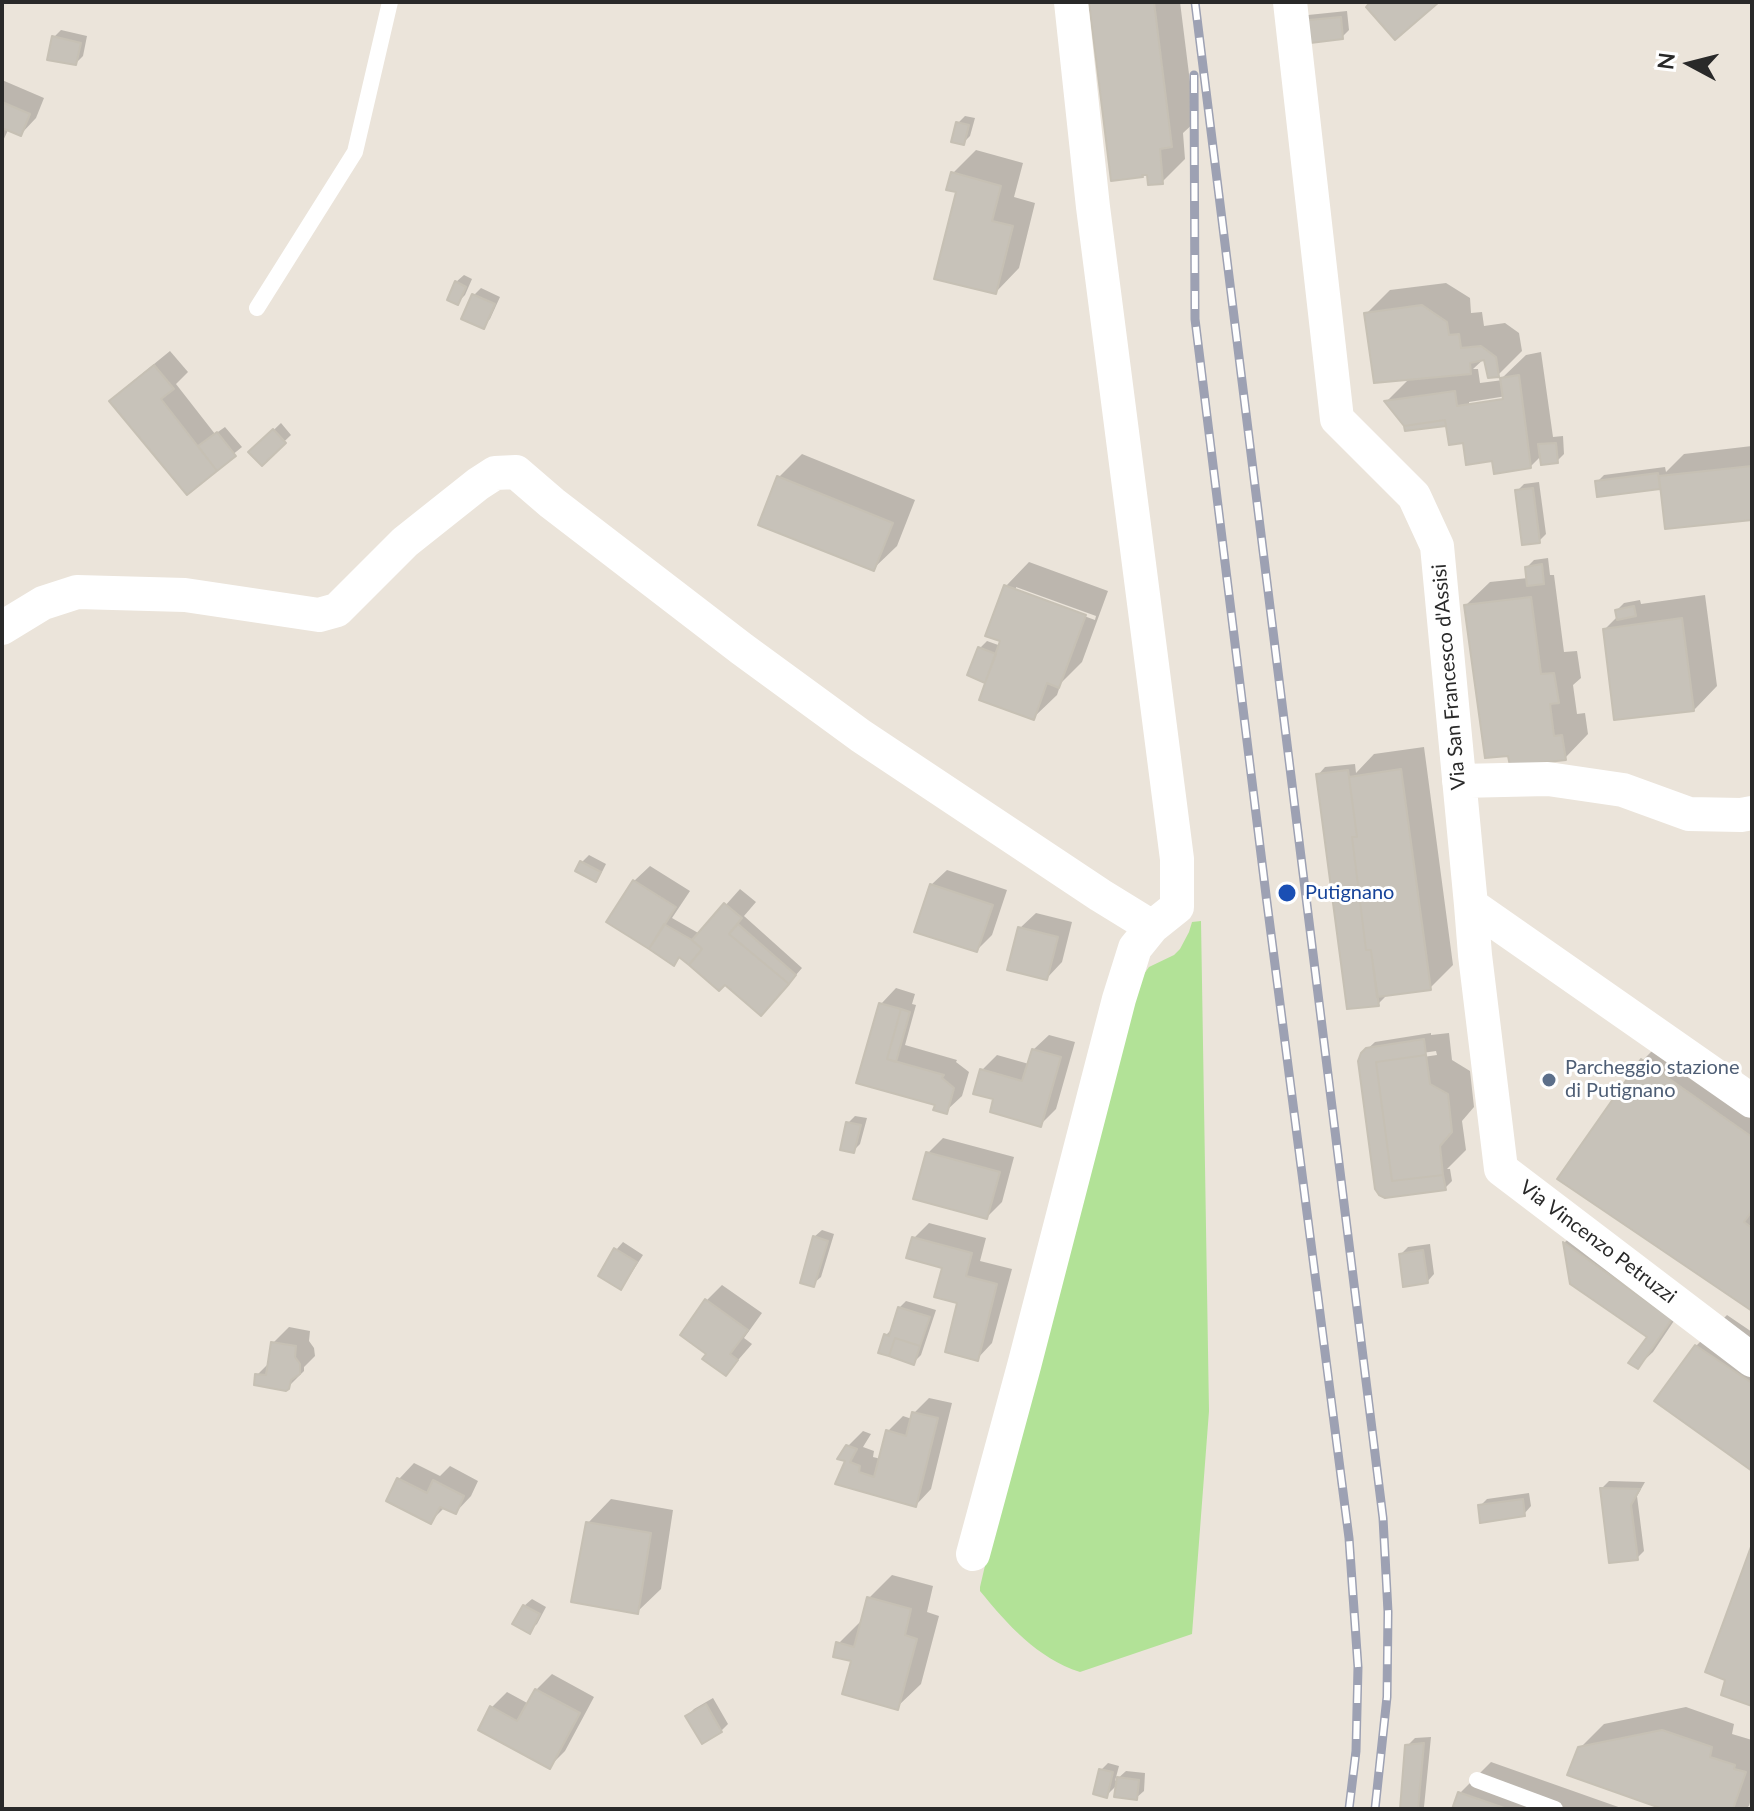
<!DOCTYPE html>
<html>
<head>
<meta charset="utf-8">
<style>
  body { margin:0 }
  #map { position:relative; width:1754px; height:1811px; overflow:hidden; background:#ebe4da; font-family:Lato,sans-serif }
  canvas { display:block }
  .frame { position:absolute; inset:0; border:4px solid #292929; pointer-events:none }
  .north { position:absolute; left:1650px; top:24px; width:80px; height:80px; -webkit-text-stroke:6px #fff; paint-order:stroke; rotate:277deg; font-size:22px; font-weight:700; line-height:32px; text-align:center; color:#292929 }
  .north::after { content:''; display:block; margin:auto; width:28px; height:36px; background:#292929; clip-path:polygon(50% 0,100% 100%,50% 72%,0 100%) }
</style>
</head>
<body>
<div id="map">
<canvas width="1754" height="1811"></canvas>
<div class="frame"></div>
<div class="north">N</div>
</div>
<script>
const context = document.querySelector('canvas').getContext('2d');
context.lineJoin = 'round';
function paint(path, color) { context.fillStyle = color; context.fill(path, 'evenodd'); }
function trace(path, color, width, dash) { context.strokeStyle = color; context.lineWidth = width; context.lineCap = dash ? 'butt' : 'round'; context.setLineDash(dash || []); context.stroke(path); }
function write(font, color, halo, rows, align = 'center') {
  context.font = font + ' Lato,sans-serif'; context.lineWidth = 6; context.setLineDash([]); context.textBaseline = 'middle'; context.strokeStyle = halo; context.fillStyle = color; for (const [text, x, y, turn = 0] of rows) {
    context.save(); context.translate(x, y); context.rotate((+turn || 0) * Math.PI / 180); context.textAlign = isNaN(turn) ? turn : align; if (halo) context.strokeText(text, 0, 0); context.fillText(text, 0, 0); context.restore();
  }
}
paint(new Path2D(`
  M1201,921L1209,1411L1192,1634L1080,1672C1037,1658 1008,1625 980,1591V1587L1030,1373L1138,982L1149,967L1174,955L1180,949L1189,932L1192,922Z`), '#b2e297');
paint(new Path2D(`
  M1091,2H1180L1195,122L1183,133L1185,159L1162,182L1148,173L1142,175Z
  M1347,11L1349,30L1342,37L1304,41L1308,15Z
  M61,30L87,36L83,56L76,63L54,37Z
  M2,80L44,98L36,118L21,134L9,128L2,143Z
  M965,116L975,118L970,136L963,143L958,123Z
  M976,150L1023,163L1014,197L1035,203L1019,268L996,292L953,173Z
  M464,275L472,279L465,295L458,302L456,282Z
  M1446,283L1470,298L1471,313L1482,312L1484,326L1505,323L1519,333L1522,351L1498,375L1486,357L1473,369H1478L1480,383L1503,380L1502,378L1526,355L1541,352L1553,437L1563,436L1564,454L1557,461L1542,455L1530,467L1493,459L1465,441L1447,421L1387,401L1411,377L1366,314L1390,290ZM1513,395L1514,399L1469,406V402Z
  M481,288L500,297L490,319L483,326L464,318L474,295Z
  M170,351L188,372L176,384L215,434L225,427L242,447L187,492L112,401L127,386Z
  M281,423L291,435L262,463L251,452Z
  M1752,446V518L1662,485L1659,487L1597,482L1604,475L1665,467L1666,472L1684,454Z
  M802,454L915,500L897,546L873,569L779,477Z
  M1539,482L1546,534L1539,541L1517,491L1524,484Z
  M1548,558L1550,575H1554L1564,652L1577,651L1581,678L1573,685L1577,714L1585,713L1588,734L1565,758L1466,605L1490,582L1528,578L1527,567L1534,560Z
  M1029,562L1108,591L1082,662L1061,683L1057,695L1033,718L990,674L980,648L987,641L1001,646L1003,640L988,635L1006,586ZM1016,587L1096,616L1095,620L1016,591Z
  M1705,595L1717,686L1694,710L1605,629L1618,616L1617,610L1624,603L1640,600L1641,604Z
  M1424,747L1453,965L1430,988L1384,994L1385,997L1378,1004L1318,775L1325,767L1355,764L1356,773L1374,754Z
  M589,855L606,864L602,872L595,879L582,862Z
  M650,866L690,891L672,918L700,934L740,889L756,902L744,916L802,968L776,998L725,982L681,956L674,963L609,922L634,881Z
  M947,870L1007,890L992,935L977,950L931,885Z
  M1036,913L1072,922L1062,962L1047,978L1020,928Z
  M896,988L915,994L912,1004L916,1005L905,1045L957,1060L956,1062L969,1072L962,1096L946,1111L937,1104L858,1082L881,1004Z
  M1673,1030L1752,1085V1309L1642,1061Z
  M1431,1033V1035L1449,1033L1452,1060L1470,1071L1474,1107L1462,1121L1466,1150L1447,1169H1450L1452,1181L1445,1188L1362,1054L1375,1042ZM1436,1051L1437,1055L1402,1060V1056Z
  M1049,1035L1075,1042L1056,1109L1041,1124L996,1098L982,1070L997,1055L1029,1064L1033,1050Z
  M855,1116L867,1118L860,1144L853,1151L848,1123Z
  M943,1138L1014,1157L1002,1202L987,1217L928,1153Z
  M929,1223L986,1238L980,1261L1012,1269L992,1343L977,1359L960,1301L944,1266L914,1238Z
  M1580,1228L1686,1303L1653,1352L1637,1367L1650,1337L1572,1283L1565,1242Z
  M822,1230L834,1234L821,1277L813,1284L814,1237Z
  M623,1242L643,1255L627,1280L620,1287L616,1250Z
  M1430,1244L1434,1274L1427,1282L1401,1254L1408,1247Z
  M722,1285L762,1313L744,1338L752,1344L726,1374L709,1353L683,1335L707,1300Z
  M906,1301L936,1310L921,1355L914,1362L886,1335L893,1328L899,1308Z
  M1727,1315L1752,1332V1469L1696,1346Z
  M289,1327L310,1331L309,1341L314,1348L315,1356L304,1367V1371L286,1389L257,1375L270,1362L273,1343Z
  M929,1398L952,1403L931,1489L916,1505L838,1482L847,1460L848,1446L863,1431L871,1434L863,1447L874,1451L873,1457L881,1459L888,1431L903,1416L912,1419L914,1413Z
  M414,1463L440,1476L450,1466L478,1481L471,1496L456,1512L445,1507L431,1521L388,1500L399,1479Z
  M1609,1481L1645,1482L1637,1496L1644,1551L1637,1558L1602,1488Z
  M1529,1493L1531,1506L1524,1514L1480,1506L1487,1499Z
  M611,1499L673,1510L661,1589L637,1612L588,1523Z
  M892,1575L933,1586L927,1612L939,1616L921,1684L897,1707L838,1644L862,1620L869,1598Z
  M532,1599L546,1607L537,1624L529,1631L524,1606Z
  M552,1674L594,1697L565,1751L550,1766L492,1707L507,1692L529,1704L536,1690Z
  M713,1698L728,1724L721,1731L687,1716L694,1709Z
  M1686,1707L1734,1724L1732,1734L1752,1740V1796L1749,1806L1745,1809H1669L1580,1748L1604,1724Z
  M1431,1737L1424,1807L1422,1809H1402L1407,1746L1415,1738Z
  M1491,1762L1624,1809H1454L1460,1793Z
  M1108,1763L1119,1766L1115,1781L1126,1771L1145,1773L1144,1791L1136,1798L1118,1784L1106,1796L1101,1770Z`), '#0003');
const building = new Path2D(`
  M1089,2H1154L1172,147L1160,149L1163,184L1148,185L1147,175H1142L1143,177L1111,181Z
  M1370,2H1439L1395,40L1366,7Z
  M1341,17L1343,39L1302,44L1299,21Z
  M52,36L81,43L76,65L47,60Z
  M2,102L30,114L21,136L2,128Z
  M956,122L969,125L964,145L951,142Z
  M951,172L1001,186L992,221L1013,226L996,294L934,279L956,192L946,190Z
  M455,281L466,287L458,305L447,300Z
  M472,294L495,304L484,329L461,319Z
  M1422,305L1447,322L1449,335L1459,334L1461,348L1481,346L1496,357L1499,377L1488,378L1484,360L1470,363L1471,374L1374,383L1364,313Z
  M154,365L174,389L161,399L217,471L187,495L109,401Z
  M1519,375L1531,468L1494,474L1492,461L1466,465L1463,443L1449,445L1445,420L1404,426L1384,401L1455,391L1457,406L1503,399L1500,378Z
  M1445,420L1446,426L1405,431L1404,426Z
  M273,429L286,443L262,466L248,452Z
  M217,432L236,456L217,471L198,446Z
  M1556,443L1558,463L1541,465L1538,444Z
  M1752,466V520L1665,529L1659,476Z
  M1658,473L1660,489L1597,497L1595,481Z
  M777,476L893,523L874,571L758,525Z
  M1533,488L1540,543L1522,545L1515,490Z
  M1542,564L1544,584L1527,586L1525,567Z
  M1004,585L1086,615L1059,688L1047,683L1034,720L979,700L1000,641L985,636Z
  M1531,597L1541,674L1554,673L1559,703L1550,704L1554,736L1562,735L1566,760L1510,766L1508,756L1485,758L1464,605Z
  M1634,606L1636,616L1617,620L1615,610Z
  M1682,618L1694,711L1614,720L1603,629Z
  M978,647L996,654L985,683L967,675Z
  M1401,769L1431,990L1377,997L1371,950H1366L1352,837H1357L1349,777Z
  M1348,770L1357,837H1352L1366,950H1371L1379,1006L1347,1009L1316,774Z
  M580,861L601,872L596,882L575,871Z
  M633,880L676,907L649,949L606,922Z
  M930,884L993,905L977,952L914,932Z
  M724,903L742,918L729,934L789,984L761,1016L725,985L719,991L689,965L702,949L692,940Z
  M664,924L692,940L702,949L689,965L679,957L674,966L649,949Z
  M738,924L796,975L789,984L729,934Z
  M1018,927L1058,937L1047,980L1007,970Z
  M879,1003L901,1009L887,1059L944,1075L942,1078L954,1088L947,1114L933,1110L935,1105L856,1083Z
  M901,1009L910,1012L896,1062L887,1059Z
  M1424,1039L1426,1055L1376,1062L1392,1181L1443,1175L1446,1190L1385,1198L1379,1195L1375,1189L1358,1061L1361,1053L1366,1048Z
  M1032,1049L1061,1057L1041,1127L990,1112L993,1099L973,1094L980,1069L1022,1081Z
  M1426,1055L1430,1084L1448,1094L1452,1132L1440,1146L1443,1175L1392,1181L1376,1062Z
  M1641,1059L1752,1137V1211L1744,1222L1752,1228V1311L1557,1179Z
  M846,1122L861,1125L854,1153L840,1150Z
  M926,1152L1000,1172L987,1219L913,1199Z
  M813,1236L828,1241L814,1287L800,1283Z
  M912,1237L972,1253L966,1276L997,1284L978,1361L945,1352L957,1303L934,1297L942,1268L906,1258Z
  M1563,1242L1672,1319L1638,1369L1628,1363L1647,1337L1570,1284Z
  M614,1248L637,1262L621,1290L598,1276Z
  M1423,1250L1428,1283L1403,1287L1399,1254Z
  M705,1299L748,1330L730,1354L738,1360L726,1376L702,1359L706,1354L680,1335Z
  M898,1307L930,1317L920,1346L895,1338L889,1356L878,1353L884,1334L889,1336Z
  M895,1338L920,1346L914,1365L889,1356Z
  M271,1342L296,1346L295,1357L300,1364V1374L291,1380L289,1389L286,1391L254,1385L255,1374L266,1375Z
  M1695,1345L1752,1383V1471L1654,1401Z
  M912,1412L938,1418L916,1507L835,1484L845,1461L837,1459L846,1445L857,1449L850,1462L860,1466L859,1472L874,1477L886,1430L906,1436Z
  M397,1478L427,1493L433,1480L464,1496L456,1514L440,1507L431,1524L386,1501Z
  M1600,1488L1640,1489L1631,1505L1638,1560L1609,1563Z
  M1523,1499L1525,1516L1480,1523L1478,1505Z
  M586,1522L651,1533L638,1614L571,1602Z
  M1752,1544V1706L1721,1695L1725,1680L1705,1672Z
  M867,1597L911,1609L905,1635L917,1639L898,1710L842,1694L851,1661L833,1657L836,1642L854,1647Z
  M523,1605L540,1614L530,1634L512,1624Z
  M535,1689L580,1713L550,1769L478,1730L490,1706L517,1721Z
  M706,1704L722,1732L702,1744L685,1716Z
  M1662,1730L1712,1747L1710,1757L1735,1765L1734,1769L1746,1772L1733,1809H1663L1567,1775L1578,1747Z
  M1424,1743L1418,1809H1400L1405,1745Z
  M1099,1769L1113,1772L1107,1798L1093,1794Z
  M1117,1777L1139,1780L1137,1800L1114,1797Z
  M1458,1792L1507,1809H1452Z`);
paint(building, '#c7c2b9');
trace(building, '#c6c0b4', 2);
trace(new Path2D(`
  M257,308L355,152L390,2
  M1477,1780L1555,1809`), '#fff', 16);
trace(new Path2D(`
  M1290,2L1337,419L1414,496L1437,546L1471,905L1752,1101
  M2,628L43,603L77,592L185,595L319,615L337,610L405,542L478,484L495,473L516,472L552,503L742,649L861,736L1100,895L1152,927
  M1459,781L1548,779L1623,790L1689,814L1741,815L1752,813
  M1471,905L1475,955L1501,1169L1752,1360
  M973,1554L1024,1366L1119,999L1135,948L1152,927L1177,907V859L1093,207L1071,2`), '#fff', 34);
const rail = new Path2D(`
  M1195,2L1383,1518L1388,1612L1387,1697L1375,1809
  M1194,75L1195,319L1266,895L1349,1538L1358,1667L1356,1751L1349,1809`);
trace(rail, '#9da1b3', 9);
trace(rail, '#fff', 6, [18]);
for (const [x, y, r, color] of [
  [1287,893,10,"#1a4fb4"],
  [1549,1080,8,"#5c6f8a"]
]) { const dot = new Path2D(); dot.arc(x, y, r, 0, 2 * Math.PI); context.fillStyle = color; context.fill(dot); trace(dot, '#fff', 3); }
write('20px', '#292929', '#fff', [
  ["Via San Francesco d'Assisi",1449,677,-95],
  ["Via Vincenzo Petruzzi",1598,1242,37]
]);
write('20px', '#164399', '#fff', [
  ["Putignano",1305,893]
], 'left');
write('20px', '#4e5e75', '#fff', [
  ["Parcheggio stazione",1565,1068],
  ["di Putignano",1565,1091]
], 'left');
</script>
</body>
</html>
